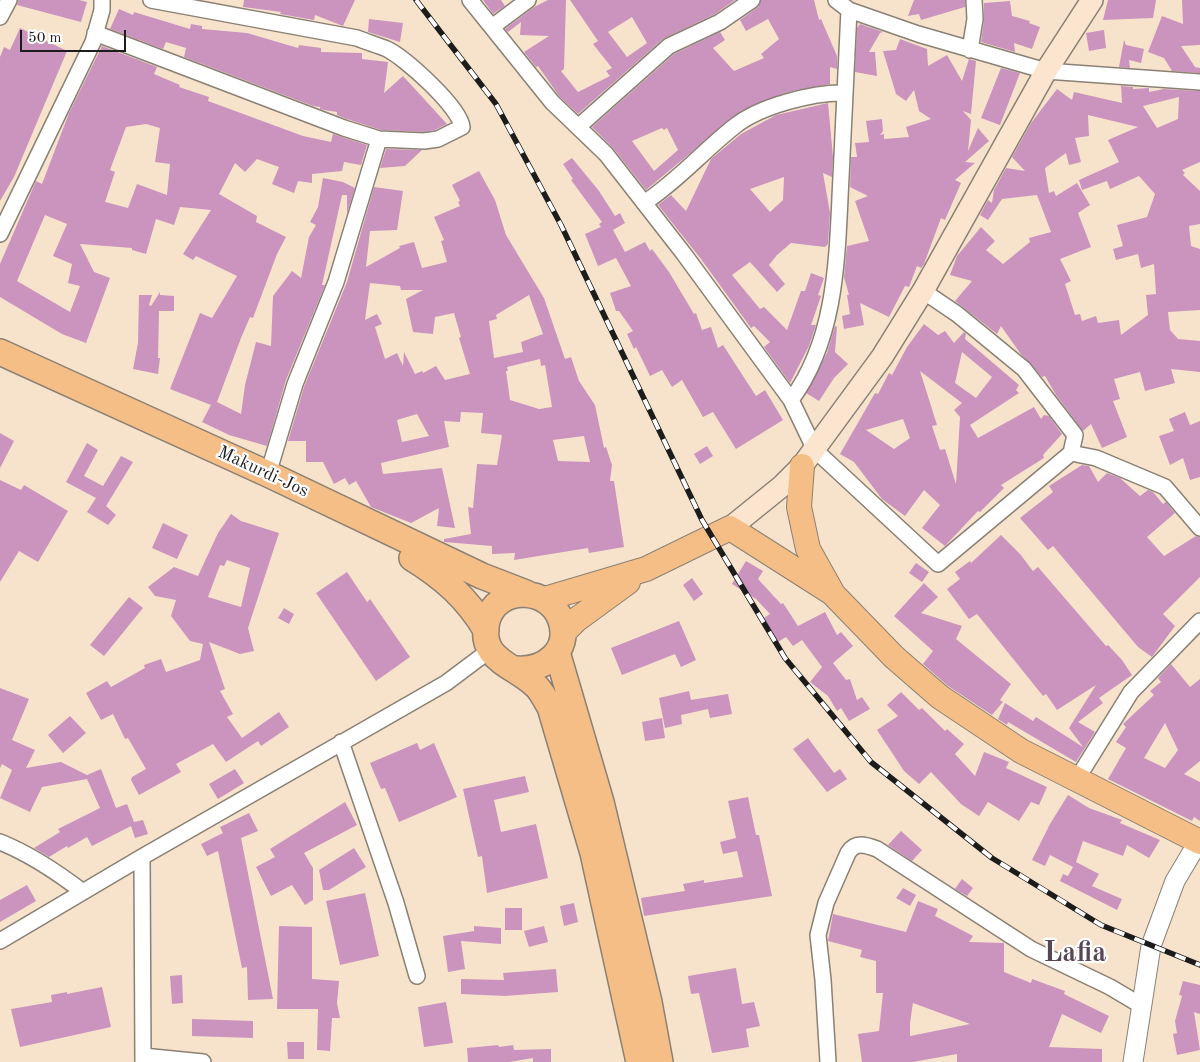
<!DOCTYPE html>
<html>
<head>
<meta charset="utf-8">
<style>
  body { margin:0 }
  #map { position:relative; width:1200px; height:1062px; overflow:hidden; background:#f7e3cc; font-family:"Old Standard TT",serif }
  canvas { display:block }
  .scale { position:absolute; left:20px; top:30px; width:106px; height:22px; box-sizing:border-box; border:2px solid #1c1c1c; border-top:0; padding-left:6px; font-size:15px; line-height:18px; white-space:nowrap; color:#1c1c1c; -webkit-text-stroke:4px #fff; paint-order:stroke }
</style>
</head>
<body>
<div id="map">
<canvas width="1200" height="1062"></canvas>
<div class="scale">50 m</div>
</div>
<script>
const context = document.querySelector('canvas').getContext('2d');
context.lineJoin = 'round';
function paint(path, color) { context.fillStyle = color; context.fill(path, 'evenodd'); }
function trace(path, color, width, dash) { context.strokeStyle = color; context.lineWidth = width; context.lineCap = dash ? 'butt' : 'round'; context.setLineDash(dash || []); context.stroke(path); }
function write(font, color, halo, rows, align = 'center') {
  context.font = font + ' "Old Standard TT",serif'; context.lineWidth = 4.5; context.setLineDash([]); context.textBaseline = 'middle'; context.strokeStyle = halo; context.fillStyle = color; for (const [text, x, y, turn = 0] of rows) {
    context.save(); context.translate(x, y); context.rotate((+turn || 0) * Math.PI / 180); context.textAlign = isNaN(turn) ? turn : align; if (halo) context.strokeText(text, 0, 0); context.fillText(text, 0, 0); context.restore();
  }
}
paint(new Path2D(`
  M18,0H79L87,2L81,22L17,5Z
  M244,0H355L343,26L315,15L314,20L280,14L281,12L243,7Z
  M483,0H501L505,6L493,14Z
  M548,0H566L564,69L561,71L578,92L610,76L606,71L612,68L593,44L598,41L570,0H735L715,14L663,39L578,114L559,96L538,66L536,67L524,52L549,36L520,35L521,22L508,32L505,29L534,7ZM632,17L647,43L627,57L608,32Z
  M761,0H814L819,20L821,19L837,56V69L830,67V84L785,93L741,111L646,190L613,148L592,127L674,54L720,32L725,40L713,48L734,71L764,58L761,54L779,39L768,19L746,31L740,20L758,7ZM662,128L664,130L667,128L678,150L654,171L632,141Z
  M914,0H965V7L921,20L919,14L908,16Z
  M1108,0H1156L1153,18L1103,20Z
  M1182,0H1200V45L1181,46L1195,67L1200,68V73L1172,71L1164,58L1148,52L1162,16L1183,24Z
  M1010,1L1012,16L1030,21L1029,23L1040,27L1032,49L1014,43L1015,52L981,42L984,20V3Z
  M119,9L133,15L134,12L190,29L191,24L202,26V29L247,33L298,48L299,45L321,48V52L362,53V59L388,62L384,93L403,76L447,124L435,130L424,132L381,130L347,119L337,115V112L324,110L320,109V107L313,106L184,57L186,48L166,42L163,49L110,29Z
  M369,19L403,23L400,42L368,32Z
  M860,24L883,32L880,33L869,52H875L877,76L855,72L857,28Z
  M20,28L67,51L14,177L0,201V57L4,47L10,50Z
  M1104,30L1106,48L1089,51L1086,33Z
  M900,39L927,49L928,66L947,55L962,81L969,59L976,61L971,114L963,111L971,120L968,151L978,128L989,141L965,162L975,163L955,180L961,183L945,220L941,218L924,264L921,268L917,266L909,287L905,286L889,317L860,303L864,325L844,329L842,316L850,314L847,295H849L844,277L847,246L869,241L855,201L868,196L850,187L851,157H857L855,143L869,142L866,121L882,119L883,131L880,135L884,134V139L909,137L906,127L931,119L919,111L914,90L906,101L896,94L883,51L896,50Z
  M1124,40L1126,45L1144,49L1141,63L1129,60L1130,68L1119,67Z
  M102,46L157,67L154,74L180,85L179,87L209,97L208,101L303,136L331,142L333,134L367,145L361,165L344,162L342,171L312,174V183L298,181L294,193L272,184L279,167L257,159L245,172L235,163L219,194L257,216L256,222L286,237L277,254L253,318L250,317L241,338L217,402L241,414L245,385L256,342L271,346L273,296L292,271L301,278L309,237L316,225L310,222L318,207L323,178L343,182L355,188L347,214V195H342L322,285H325L286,380L267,446L229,435L202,422L211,405L170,389L200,313L212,318L237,276L196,256L193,260L183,254L211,210L180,207L174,225L156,219L146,254L132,250V248L80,244L94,272L110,278L86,343L62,334L0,297V264L36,181L42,184L69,113ZM146,124L160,128L155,162L170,164L167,195L137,184L128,208L105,202L115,172L110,170L126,127ZM45,215L67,224L53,256L72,264L68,283L80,286L70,312L17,281Z
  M1001,68L1020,73L1000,125L981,118Z
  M1121,86L1133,87V89L1149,88V92L1164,89L1200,91V162L1182,170L1185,173L1183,175L1200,191V224L1189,226L1191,246L1200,249V310L1168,312L1170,330L1178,339L1200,341V372L1171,369L1175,383L1145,391L1140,372L1114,379L1120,399L1113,401L1127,437L1102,448L1091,424L1083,431L1056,395L1045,376L1042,377L1020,353L1001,326L997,334L955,301L972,281L950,275L957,256L981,227L995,241L986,250L1003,264L1030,242L1029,238L1051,232L1037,195L1002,199L988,220L980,215L988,200L992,203L994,190L1006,168L1025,171L1012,157L1031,123L1057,89L1072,100L1074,92L1122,103ZM1179,97L1178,119L1157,128L1143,106ZM1088,115L1138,127L1108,140L1119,162L1079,180L1082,190L1107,181L1110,189L1139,176L1155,194L1147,217L1117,225L1123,246L1113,249L1116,260L1138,254L1141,268L1154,264L1156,294L1146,295L1148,315L1121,335L1119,320L1098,323L1096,316L1082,321L1080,314L1075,315L1065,284L1071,281L1060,259L1091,247L1078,213L1090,205L1077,183L1056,196L1054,191L1049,193L1045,168L1066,153L1069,165L1081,162L1075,138L1089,136Z
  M828,103L833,157L832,177L823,173L830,213L828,244L825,247L791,243L777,255L769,265L785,284L777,292L750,262L732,275L760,309L764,307L787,330L801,291H805L811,273L824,278L818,295L821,296L811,325H816L809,346L790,383L764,347L770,342L754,326L751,328L701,259L658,205L671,195L686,211L711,159L741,134L776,115ZM784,177L783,200L770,212L750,189Z
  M386,149L422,150L405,166L380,168Z
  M572,158L599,191L615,216L620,213L625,223L613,230L625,252L645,242L650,251L652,249L669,272L694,314L696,313L702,330L711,327L718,348L723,345L756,396L765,390L783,420L736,449L713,412L703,417L682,380L672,387L662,370L650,376L636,347L634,349L627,334L633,331L619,311H616L610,293L631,286L616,258L598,266L585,234L601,227L599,224L602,222L571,180L573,179L563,164Z
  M479,171L495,200L506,235L544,298L565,359L571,357L579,381L595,405L604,448L606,447L612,465L610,481H614L624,547L589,553L588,548L514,560L515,553L492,554V546L444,542V539L471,534L468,507L473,508L477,464L497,465L502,435L481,433L483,413L461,412L460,422L444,421L449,447L381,463L383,474L442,468L455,528L437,526L439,508L411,523L371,507L356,481L349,485L345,478L334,484L323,462H306V441H288L304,387L347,282L374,187L403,191L397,230L370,231L366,267L400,248L399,246L414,242L422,268L447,262L441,241L444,240L434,217L460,206L458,202L460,201L452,185ZM370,283L400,286L401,290H423L406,299L413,332L433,334L435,317L454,313L461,337L459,338L470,374L445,380L436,366L423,373L422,371L415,374L404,352L403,366L397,353L385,359L375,327L382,324L377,314L365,320ZM529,295L543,334L521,342L523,352L494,358L489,321L497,319L496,315ZM540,359L541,366L545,365L552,407L539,409L510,400L506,371H508L507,367ZM417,414L429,436L402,442L397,420ZM584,436L590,462L558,461L553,440Z
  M160,292V295L174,296V311H159L158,358H160L158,374L133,369L138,343L139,295H152L149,305L151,306Z
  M924,324L938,335L945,331L954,343L964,332L966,334L965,339L1019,385L1016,390L1019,393L970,425L978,438L1034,407L1041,419L1044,415L1049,416L1062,434L1043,455L1044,458L1001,485L1004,488L980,512L978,511L945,546L922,528L940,505L924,490L905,516L882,499L854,462L840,454L875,393L878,394L889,373L892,375L907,347ZM962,352L992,377L976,398L955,383ZM920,371L962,403L954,410L960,417L956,484L945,449L940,450L932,426L937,425ZM903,419L910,438L894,449L866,430Z
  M835,326L837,327L835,352L848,364L834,378L819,401L806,393L827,353Z
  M1185,412L1190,425L1200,421V477L1190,480L1183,458L1170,465L1159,436L1174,431L1169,419Z
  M0,433L14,441L0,468Z
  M87,443L98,450L84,476L103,486L121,456L133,462L106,506L116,515L108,525L87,512L96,498L66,482Z
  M707,446L713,456L700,464L694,454Z
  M1082,465L1089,466L1098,482L1107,473L1120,478L1140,496L1148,490L1153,492L1163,504L1166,502L1175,513L1147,537L1164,556L1196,536L1200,537V577L1163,614L1175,626L1152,657L1138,647L1053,546L1048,550L1020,518L1053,492L1049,486Z
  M0,480L21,490L24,485L68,511L38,562L19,551L0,582Z
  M231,514L241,521L279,533L248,628L254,651L240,654L209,642L225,689L220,691L233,714L227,717L242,738L279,712L289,727L261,746L258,741L226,762L213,744L176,764L181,772L139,795L131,780L132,777L146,769L128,738L125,739L113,714L101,720L86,693L107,681L111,687L145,668L144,665L161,659L166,672L200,660L203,644L190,641L171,616L176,600L155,596L148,587L174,567L198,576L218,533ZM227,560L250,568L241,607L208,597L220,565L224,566Z
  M163,523L188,535L177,559L152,548Z
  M1001,535L1020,554L1033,571L1038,567L1106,646L1108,645L1122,660L1132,675L1099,698L1103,703L1078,722L1095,732L1076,762L1008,722L1007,725L998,719L1005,703L1033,721L1036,717L1083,747L1069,728L1096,685L1057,710L1046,694L1043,696L977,614L969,619L947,589L960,579L955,572L970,561L971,563Z
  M746,561L763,571L758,579L781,604L783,603L798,626L825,612L837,635L841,632L853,646L833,663L846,680L850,679L857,700L862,697L870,709L849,721L841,708L837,711L828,696L810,682L822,667L802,640L793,646L786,637L778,642L764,618L770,614L756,599L732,584Z
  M916,563L929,572L922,582L909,573Z
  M347,572L367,602L370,599L410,657L376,681L316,593Z
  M692,578L703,594L694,601L683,585Z
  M924,583L938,597L921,613L962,626L956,639L1011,684L1000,700L1003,702L992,715L948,686L923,664L933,651L894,616Z
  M129,597L143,608L104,656L90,645Z
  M284,608L294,614L289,624L278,618Z
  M679,621L696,660L681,667L675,654L622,675L611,648Z
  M1171,664L1190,687L1200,679V761L1184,774L1200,782V821L1194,817L1192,821L1108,779L1126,748L1116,742L1126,727L1123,724L1154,695L1150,691L1161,682L1158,678ZM1165,723L1178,750L1165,768L1144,758Z
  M0,688L29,699L12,740L35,750L26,768L61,762L87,775L101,769L116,808L127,804L134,822L143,820L148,834L135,838L131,826L92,846L87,837L68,848L67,846L49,857L34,848L60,832L58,829L100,808L87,779L42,787L30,812L0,798L12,770L2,764L0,768Z
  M689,691L691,700L728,694L732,714L710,718L708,709L681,715L682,724L665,728L659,698Z
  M901,692L919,710L922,708L945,731L947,729L964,744L955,754L975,776L984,752L1009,762L1006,768L1047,787L1039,805L1031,802L1019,821L988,802L979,816L961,804L931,772L919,784L904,771L877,730L898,716L887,705Z
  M70,716L86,733L63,753L48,735Z
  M662,718L665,738L645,741L642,722Z
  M808,738L834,773L840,769L847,779L827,792L793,749Z
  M417,743L420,750L434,743L457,797L399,822L385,788L381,789L370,763Z
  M235,769L244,783L218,799L209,784Z
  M525,776L529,792L494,800L501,832L536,824L548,878L487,893L482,856L478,857L463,789Z
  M1068,795L1089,808L1122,820L1120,823L1160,840L1149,858L1127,845L1123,856L1083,841L1076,862L1099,874L1092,886L1122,899L1117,910L1060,881L1063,874L1068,876L1073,867L1050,855L1045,866L1032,860L1050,824Z
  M748,797L756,835H759L772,896L644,916L641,898L685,891L683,884L704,880V883L743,877L737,851L723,854L720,842L736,838L728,801Z
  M345,802L357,825L304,853L313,868V900L305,905L292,885L271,896L256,867L275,857L270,849Z
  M249,813L258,831L241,838L273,999L248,1000L247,967L242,968L218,851L207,856L201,844L223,833L220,827Z
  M901,831L922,850L912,861L888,845Z
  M354,848L366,867L329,890H323L319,870Z
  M962,879L973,888L967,896L955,889Z
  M27,885L36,901L0,922V900Z
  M903,888L916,895L910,906L896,898Z
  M365,893L379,956L340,965L326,901Z
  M918,901L938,909L935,916L973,936L969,942L1004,943V972L1031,983L1032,979L1065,991L1064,994L1109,1016L1101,1033L1062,1014L1049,1047L1102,1049V1062H957V1054L913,1062H862L858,1034L879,1031L883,993H876V961L860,957L862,950L828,941L833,914L906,932ZM913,1003L970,1024L910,1036V1023Z
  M574,903L578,922L564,926L560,906Z
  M505,908H522V930H505Z
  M279,926L312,927V979L339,981L337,1003L340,1018H332L330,1051L317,1050L318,1009H277Z
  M474,926L501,928V944L461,941L465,969L448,972L443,936L474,931Z
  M544,926L548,942L529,947L524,931Z
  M736,968L742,1004L754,1002L760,1026L746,1029L749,1047L712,1053L699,993L691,994L688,976Z
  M556,969L558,992L505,996L461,994V979L504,980L503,973Z
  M182,975L183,1003L172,1004L170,976Z
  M1183,981L1200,985V1014L1194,1012L1200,1050L1177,1055L1173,1034L1177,1033L1175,1021L1182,996L1179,995Z
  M102,987L111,1027L20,1047L11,1009L52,1002L51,995L67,992V994Z
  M446,1002L453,1043L424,1047L418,1007Z
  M192,1019L253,1021V1038L192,1036Z
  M287,1042H304V1059H288Z
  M498,1045L499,1047L513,1045L514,1050L551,1049V1062H533V1058L509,1062H468L467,1048Z`), '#ca94bf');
const minor = new Path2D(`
  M470,0L552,102L606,154L684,254L791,400L815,450L938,564L1071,453
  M836,0L849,10L918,34L1046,71L1200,82
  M0,17L9,0
  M492,27L528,0
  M95,33L344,128L379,139L424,141L438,139L462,127C460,107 405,58 387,49C377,45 367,42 357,38L151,0
  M970,50L975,19L974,0
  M578,127L669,46L720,22L752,0
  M644,203C679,180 703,151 735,126C760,106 814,92 845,93
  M0,234L93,42L102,10V0
  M923,291L957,314L1024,369L1075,435L1071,453L1096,458L1165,487L1200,528
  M791,400C838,337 837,253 841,177C844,122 846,66 849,10
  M268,474L295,384L336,282L379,139
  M341,742L396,903L417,976
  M1077,779L1131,692L1200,621
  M0,842C30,854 57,872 83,892
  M142,857L143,1062
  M0,941L142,857L446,683L490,650
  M143,1056L203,1062
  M828,1062L823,980L818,935L826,903L848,853C855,841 866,845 877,849L1031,949L1110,987L1142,1006`);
const tertiary = new Path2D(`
  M1133,1062L1151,946L1175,881L1200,839`);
const secondary = new Path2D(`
  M730,528L782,486L802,466L882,357L923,291L1046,71L1092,0`);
const primary = new Path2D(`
  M802,466L799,507L808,549L832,592
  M545,599L646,569L730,528L832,593L894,657L940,697L1021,751L1200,842
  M563,633L576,620L628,582`);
const trunk = new Path2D(`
  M0,352L268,474L482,576L526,593
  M412,558C443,577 467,598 486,630
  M557,652L601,802L649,1002L660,1062
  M516,669C543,671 571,652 561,621C551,587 497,584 487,621C478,660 513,664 535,685C541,690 545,699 550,707L593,853L639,1062`);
trace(minor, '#8a8074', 18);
trace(tertiary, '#8a8074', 21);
trace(secondary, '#8a8074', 24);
trace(primary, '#8a8074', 26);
trace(trunk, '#8a8074', 28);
trace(minor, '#fff', 15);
trace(tertiary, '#fff', 19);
trace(secondary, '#fbe5cf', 21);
trace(primary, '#f6be87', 24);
trace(trunk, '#f6be87', 25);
const rail = new Path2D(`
  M416,0L496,104L561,225L702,520L785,658L871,762L992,858L1101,925L1200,965`);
trace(rail, '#1c1c1c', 5.5);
trace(rail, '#fff', 4, [11]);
write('18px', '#1c1c1c', '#fff', [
  ["Makurdi-Jos",263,472,25]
]);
write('bold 28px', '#594655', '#fff', [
  ["Lafia",1075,954]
]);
</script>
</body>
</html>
